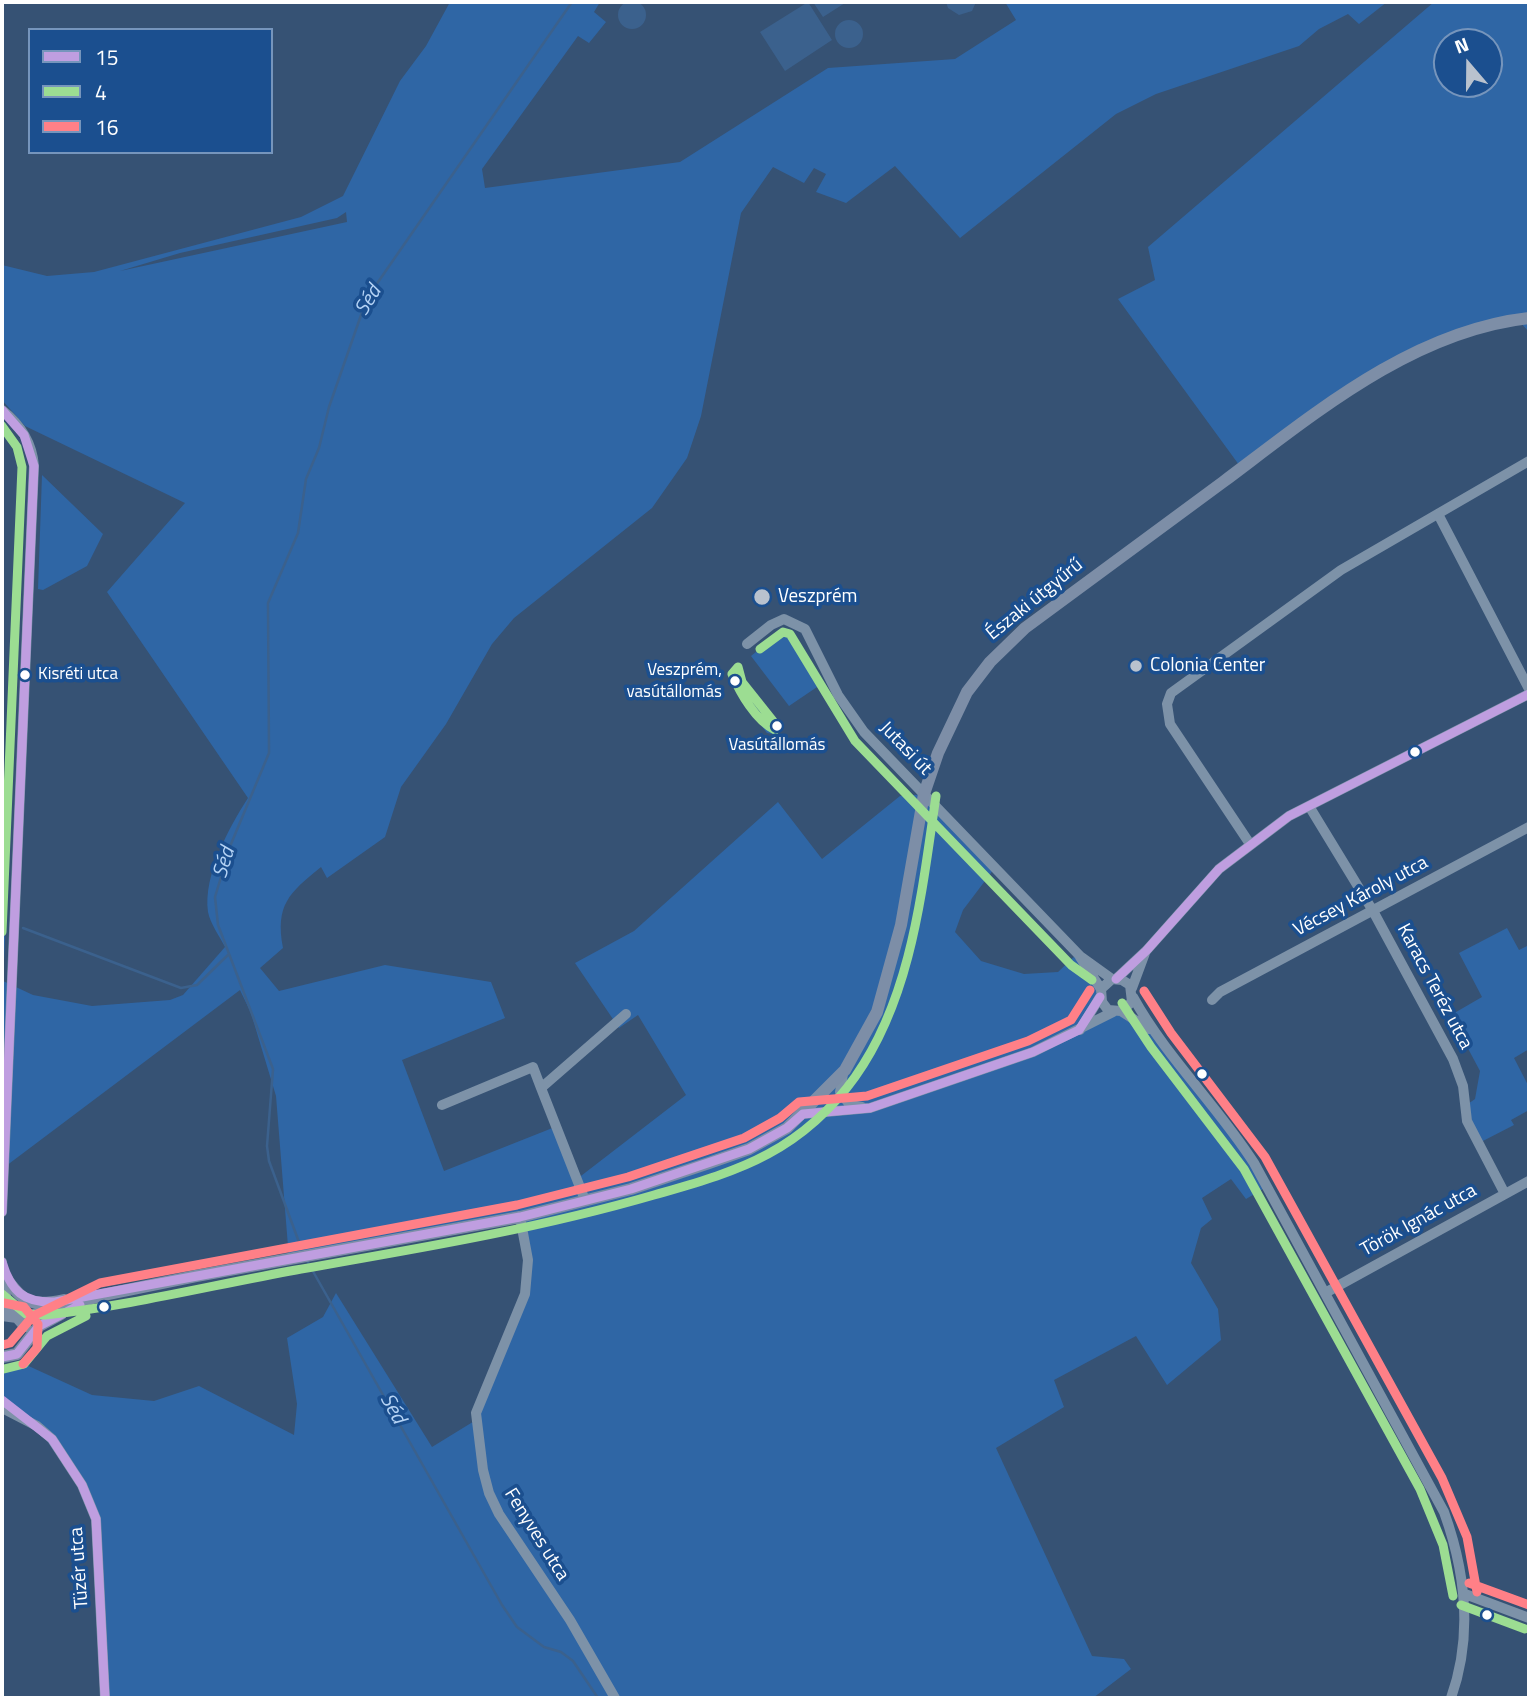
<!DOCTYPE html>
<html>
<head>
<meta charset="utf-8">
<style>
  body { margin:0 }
  #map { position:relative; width:1531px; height:1700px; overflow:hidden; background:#365274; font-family:"Titillium Web",sans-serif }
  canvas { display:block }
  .frame { position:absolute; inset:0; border:4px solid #fff; pointer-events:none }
  .legend { position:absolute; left:28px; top:28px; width:245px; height:126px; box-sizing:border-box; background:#1b4f8f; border:2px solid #7695bc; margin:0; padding:9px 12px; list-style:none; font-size:21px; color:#fff }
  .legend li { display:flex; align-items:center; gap:14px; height:35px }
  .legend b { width:35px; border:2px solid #7695bc }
  .north { position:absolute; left:1433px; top:28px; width:70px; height:70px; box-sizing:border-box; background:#1b4f8f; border:2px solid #7695bc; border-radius:50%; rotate:340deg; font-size:19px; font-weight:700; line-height:28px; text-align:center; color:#fff }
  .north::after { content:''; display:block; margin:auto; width:24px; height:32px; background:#b9c2ce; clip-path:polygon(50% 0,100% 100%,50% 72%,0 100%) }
</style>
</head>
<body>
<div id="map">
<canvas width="1531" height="1700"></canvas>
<div class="frame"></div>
<ul class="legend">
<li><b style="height:9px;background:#bf9ee0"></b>15</li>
<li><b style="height:9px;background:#9cdd92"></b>4</li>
<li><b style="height:9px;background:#ff8087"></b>16</li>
</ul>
<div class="north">N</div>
</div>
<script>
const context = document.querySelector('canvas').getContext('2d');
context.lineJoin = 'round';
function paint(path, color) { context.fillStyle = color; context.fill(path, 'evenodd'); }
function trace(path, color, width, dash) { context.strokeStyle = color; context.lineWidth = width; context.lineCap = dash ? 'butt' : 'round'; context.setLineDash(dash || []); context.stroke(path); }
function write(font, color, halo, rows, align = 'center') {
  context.font = font + ' "Titillium Web",sans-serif'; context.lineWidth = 7; context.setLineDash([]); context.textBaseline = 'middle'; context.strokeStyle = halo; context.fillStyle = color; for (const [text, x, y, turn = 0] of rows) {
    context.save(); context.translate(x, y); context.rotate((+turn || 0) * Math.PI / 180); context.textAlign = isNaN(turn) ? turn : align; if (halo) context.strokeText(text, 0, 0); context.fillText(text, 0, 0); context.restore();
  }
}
paint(new Path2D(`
  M450,2H600L594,12L606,22L589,43L578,36L482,169L485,188L680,162L828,68L955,59L1016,20L1005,2H1387L1359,24L1348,14L1319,29L1299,46L1156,94L1116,114L960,238L895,166L846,203L816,192L826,174L814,168L804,183L773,167L741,213L701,416L687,458L652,508L514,618L492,644L446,724L401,787L385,837L327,878L321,867C289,893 275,905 283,948L260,968L279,991L385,965L491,982L505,1018L402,1060L444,1171L555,1127L577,1179L686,1095L638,1015L619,1028L575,963L634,931L778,802L822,859L900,796L927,794L997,865L963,910L955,932L981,961L1024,974L1058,972L1078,953L1100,990L1081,1025L1122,1013L1158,1038L1268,1186L1246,1199L1231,1179L1202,1198L1212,1219L1201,1228L1191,1263L1218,1309L1221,1340L1167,1385L1136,1336L1054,1380L1064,1407L996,1448L1092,1656L1124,1659L1131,1669L1093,1698H104L98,1550L87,1498L43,1435L2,1411V1372L22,1363L92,1395L154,1401L199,1386L294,1435L297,1404L287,1338L323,1317L336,1293L432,1447L476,1420L526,1294L521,1216L289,1259L276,1096L251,1013L240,990L2,1169V919L6,920L3,981L33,995L92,1006L170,1000L183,995L225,947C220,937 210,923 208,912C203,876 229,827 248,798L107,592L185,503L25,426L2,400V265L47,276L94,272L301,217L343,196L400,81L426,46ZM346,212L347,222L120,271L180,253L337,218Z
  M1434,2H1529V332L1519,321L1482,329L1377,374L1242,469L1118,299L1155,280L1148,247ZM1447,42H1489V84H1447Z
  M42,475L103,534L87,566L43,590L38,589Z
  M782,631L795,637L820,685L789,706L751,656Z
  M749,698L778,735L767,733L743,702Z
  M1507,928L1519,950L1529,945V1049L1514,1058L1529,1087V1110L1511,1120L1514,1125L1479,1143L1465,1106L1475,1099L1480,1071L1456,1026L1444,1019L1482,997L1459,953Z`), '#2f66a5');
paint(new Path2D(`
  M618 15a14 14 0 1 1 28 0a14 14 0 1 1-28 0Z
  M808,2L832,40L785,71L760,32Z
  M813,2H844L845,3L823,17Z
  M946,2H976L972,11L959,15L948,8Z
  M835 34a14 14 0 1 1 28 0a14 14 0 1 1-28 0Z`), '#3b618d');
trace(new Path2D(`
  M23,928L181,988L197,985L229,954
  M303,1253L269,1161L267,1146L273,1069L218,925L215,897L231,844L269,753L268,603L298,533L306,479L319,448L329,407L367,298L572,2
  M306,1259L502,1605L517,1627L544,1647L561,1652L573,1661L598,1698`), '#3b618d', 2.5);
trace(new Path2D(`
  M2,410C21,425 32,442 34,466L2,1212
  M1438,514L1529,689
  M747,644L771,625L784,619L805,629L838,695L864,732L1080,956L1112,979L1122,980L1130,985L1132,1002L1121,1011L1108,1010L1102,1002L1101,989L1112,979
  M1309,806L1373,911L1453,1059L1463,1086L1467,1121L1505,1194
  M1250,844L1170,724L1167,704L1171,693L1341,570L1529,461
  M1080,957L1101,989
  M1116,979L1146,951L1219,869L1289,816L1529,694
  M1132,988L1145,953
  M1133,997C1166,1057 1217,1105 1254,1163L1444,1512C1466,1573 1473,1636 1451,1698
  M1212,1000L1220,992L1529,827
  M1121,1011L1149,1029
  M1080,1030L1100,997
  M843,1074L840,1092L850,1105L862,1107
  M442,1105L533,1067L541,1088
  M803,1114L870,1108L1033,1052L1113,1012
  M585,1200L541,1088L626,1014
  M520,1217L528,1260L525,1294L476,1413L483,1470L489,1493L499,1514L570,1620L615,1698
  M2,1262L7,1305L13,1316
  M1325,1293L1529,1181
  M2,1408L37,1426L52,1439L82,1485L96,1519L105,1698
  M1465,1594L1529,1618`), '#7d92a8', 10);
trace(new Path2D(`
  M4,1275C23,1303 31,1307 64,1300
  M2,1315L17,1317L25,1326
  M20,1319L103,1295L196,1276L520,1217L631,1189L709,1163L749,1149L787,1128L845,1070L877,1012L901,925L924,794L938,753L967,692L990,662L1025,628C1091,579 1157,531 1223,482C1314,414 1412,331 1529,318
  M2,1357L17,1354L39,1326L61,1314`), '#7d8ea7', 12);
trace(new Path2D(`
  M2,410L24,435L34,466L2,1212
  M1116,979L1146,951L1219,869L1289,816L1529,694
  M2,1262C11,1291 23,1303 55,1302L520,1217L631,1189L749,1149L787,1128L803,1114L870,1108L1033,1052L1079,1030L1100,997
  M2,1357L17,1354L39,1326L80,1305
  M2,1400L52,1439L82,1485L96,1519L105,1698`), '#bf9ee0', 9);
trace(new Path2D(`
  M2,426L17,447L22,467L2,932
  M760,649L783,632L790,634L855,741L1071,965L1092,980
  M738,667L742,682L777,726L775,730C756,721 740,693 732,674Z
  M1122,1003L1151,1047L1244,1169L1420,1489L1443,1545L1453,1596
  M2,1294L26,1314L45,1315C129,1306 213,1285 296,1270C416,1249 537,1229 654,1195C692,1184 733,1173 768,1154C802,1136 833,1108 855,1077C912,997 922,890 936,796
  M4,1369L24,1364L47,1336L86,1316
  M1461,1605L1525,1629`), '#9cdd92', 9);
trace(new Path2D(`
  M1144,991L1171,1033L1265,1157L1442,1478L1467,1537L1477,1592
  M4,1303L24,1307L38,1324L37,1348L23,1364
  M2,1345L10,1343L33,1316L100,1283L517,1205L628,1177L744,1138L780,1118L799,1102L867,1096L1028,1041L1071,1020L1090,990
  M1469,1583L1529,1605`), '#ff8087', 9);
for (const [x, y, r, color] of [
  [762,597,9,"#b9c2ce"],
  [1136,666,7,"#b9c2ce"],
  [25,675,6,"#fff"],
  [735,681,6,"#fff"],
  [777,726,6,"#fff"],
  [1415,752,6,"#fff"],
  [1202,1074,6,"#fff"],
  [104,1307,6,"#fff"],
  [1487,1615,6,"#fff"]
]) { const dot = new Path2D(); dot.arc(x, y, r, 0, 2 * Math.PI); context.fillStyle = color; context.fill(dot); trace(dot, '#1b4f8f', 2.5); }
write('17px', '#fff', '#1b4f8f', [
  ["Veszprém,",722,671],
  ["vasútállomás",722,693],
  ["Kisréti utca",38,675,"left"],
  ["Vasútállomás",777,746,"center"]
], 'right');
write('19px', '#fff', '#1b4f8f', [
  ["Veszprém",778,597],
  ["Colonia Center",1150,666]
], 'left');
write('19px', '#fff', '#1b4f8f', [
  ["Északi útgyűrű",1035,600,-39],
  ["Jutasi út",905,749,46],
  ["Vécsey Károly utca",1361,897,-28],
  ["Karacs Teréz utca",1434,987,62],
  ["Török Ignác utca",1419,1221,-29],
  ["Fenyves utca",536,1535,58],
  ["Tüzér utca",80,1568,-94]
]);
write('italic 21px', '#b5d3f5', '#1b4f8f', [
  ["Séd",369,301,-59],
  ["Séd",225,863,-73],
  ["Séd",392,1409,61]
]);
</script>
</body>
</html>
